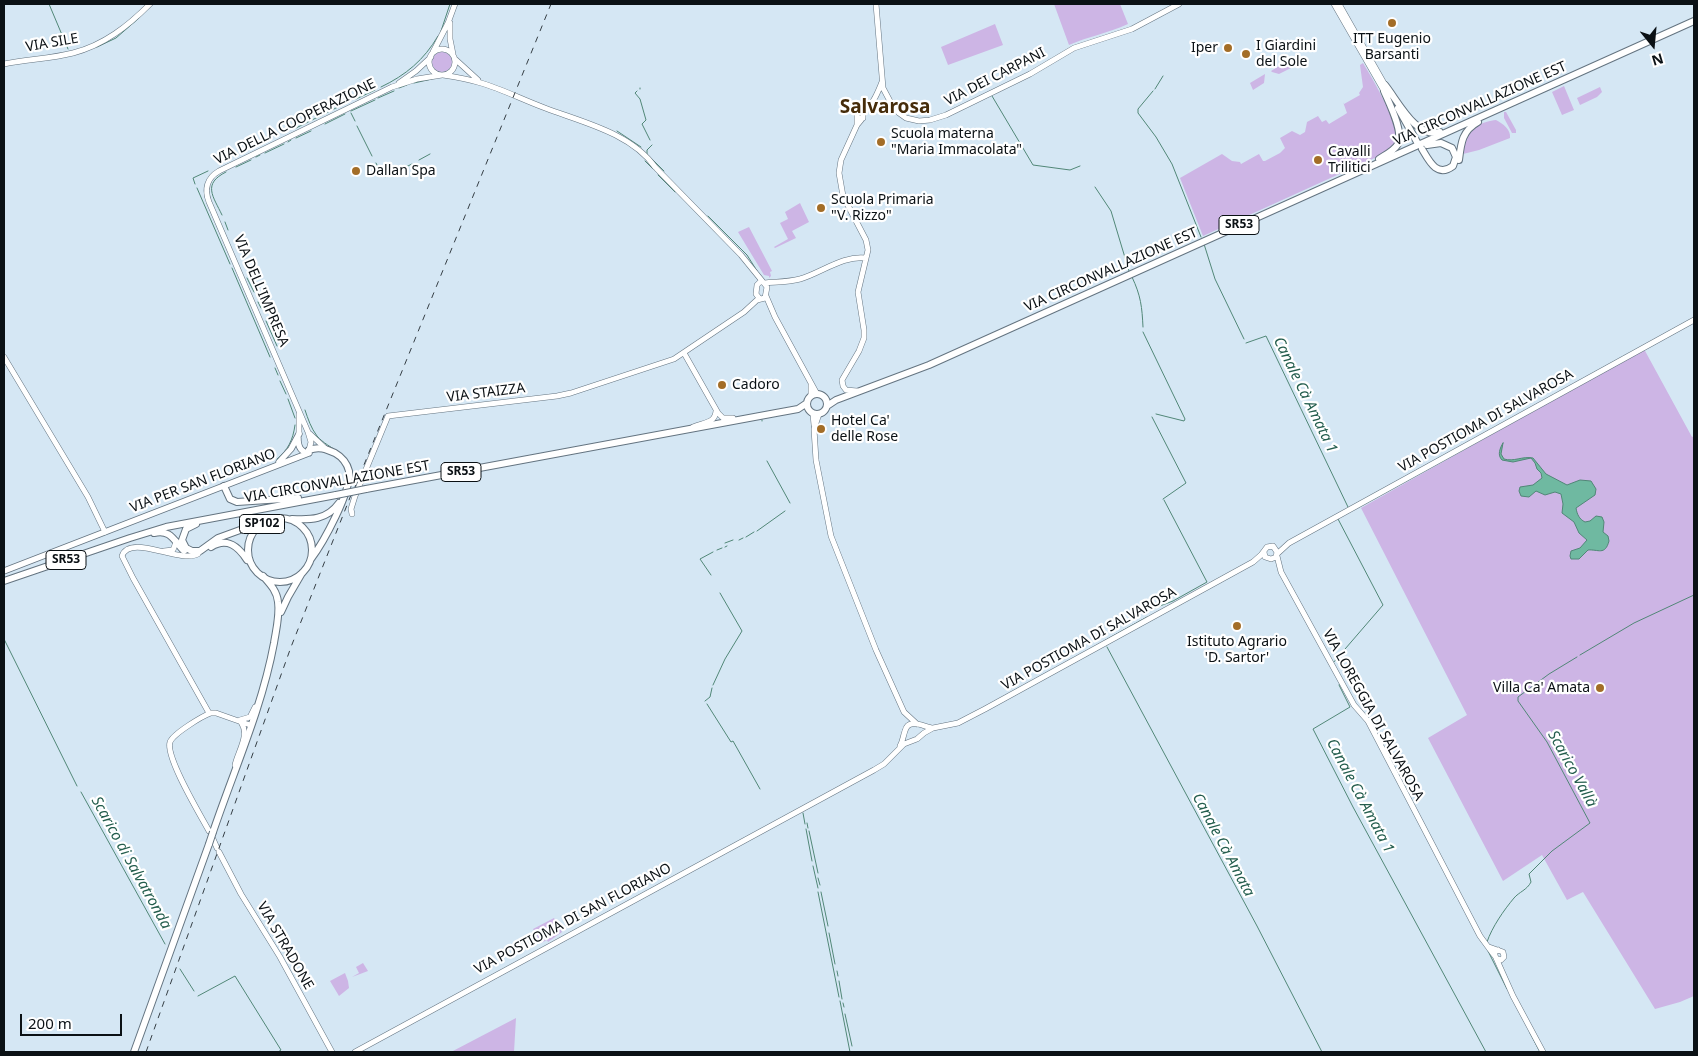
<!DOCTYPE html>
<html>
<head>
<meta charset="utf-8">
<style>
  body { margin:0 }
  #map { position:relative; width:1698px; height:1056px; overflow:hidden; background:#d5e7f4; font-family:"Noto Sans",sans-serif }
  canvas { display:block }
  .frame { position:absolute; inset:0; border:5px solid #0b1115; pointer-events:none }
  .north { position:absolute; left:1628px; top:20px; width:50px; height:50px; -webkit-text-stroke:4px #fff; paint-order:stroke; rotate:163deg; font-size:14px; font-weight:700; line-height:20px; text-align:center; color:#0b1115 }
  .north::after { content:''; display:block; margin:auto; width:18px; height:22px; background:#0b1115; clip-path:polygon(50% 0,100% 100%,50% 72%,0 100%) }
  .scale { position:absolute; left:20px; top:1014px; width:102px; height:22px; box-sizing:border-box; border:2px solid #0b1115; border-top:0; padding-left:6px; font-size:15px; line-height:18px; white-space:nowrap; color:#0b1115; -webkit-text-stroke:4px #fff; paint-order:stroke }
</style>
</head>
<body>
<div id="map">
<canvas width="1698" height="1056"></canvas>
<div class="frame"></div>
<div class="north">N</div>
<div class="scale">200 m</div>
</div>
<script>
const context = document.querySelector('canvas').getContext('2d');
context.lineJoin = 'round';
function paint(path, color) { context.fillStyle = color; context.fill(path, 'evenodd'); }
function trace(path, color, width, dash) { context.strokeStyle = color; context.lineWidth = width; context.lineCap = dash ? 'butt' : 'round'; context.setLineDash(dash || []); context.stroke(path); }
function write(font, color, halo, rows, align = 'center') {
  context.font = font + ' "Noto Sans",sans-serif'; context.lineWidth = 4.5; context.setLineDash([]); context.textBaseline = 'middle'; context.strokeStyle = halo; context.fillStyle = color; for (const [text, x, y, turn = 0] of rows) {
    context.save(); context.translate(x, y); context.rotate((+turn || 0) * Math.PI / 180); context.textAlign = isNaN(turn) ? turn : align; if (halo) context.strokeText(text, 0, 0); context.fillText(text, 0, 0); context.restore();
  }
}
paint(new Path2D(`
  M1054,4H1120L1128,24C1108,33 1087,37 1069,45Z
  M995,24L1003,45L948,65L941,47Z
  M432 62a10 10 0 1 1 20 0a10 10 0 1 1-20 0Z
  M1287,61L1291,68L1279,74L1272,72L1271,71Z
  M1363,63C1372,78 1402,127 1395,144C1392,149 1384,153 1379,156L1203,236L1180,178L1222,154L1232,161L1240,162L1241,164L1259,154L1263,161H1265L1280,153L1285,148L1280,138L1292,131L1300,135L1305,132L1307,122L1318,116L1322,122L1326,120L1329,124L1344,115L1347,113L1343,102L1344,104L1360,95L1359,93L1363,87L1360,65Z
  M1265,74L1264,83L1253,90L1250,83Z
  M1564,86L1574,110L1562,115L1552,92Z
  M1600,87L1602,92L1597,97L1580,105L1577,98Z
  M1504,112H1506L1516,130V133H1512L1504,118Z
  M1496,120C1503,124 1511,129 1510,138L1479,150L1463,154C1463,150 1462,145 1463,141C1467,128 1484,121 1496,120Z
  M800,203L809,222L792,231L796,238L775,248L774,247L788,239L780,223L788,219L785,212Z
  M749,227L772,271L770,272L771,276L769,278V276L764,275L738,232Z
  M1644,349L1692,437L1694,436V996L1680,1002L1655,1009L1583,892L1567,900L1542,855L1503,881L1428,738L1467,715L1361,508Z
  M554,918L562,932L548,942L547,940L541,943L533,929Z
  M363,963L368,971L352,977L359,973L356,967Z
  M345,973L348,981L349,988L339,996L330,981Z
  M516,1018L514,1052H451Z`), '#cdb5e5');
const water = new Path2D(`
  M1503,443L1501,454L1504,459C1514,462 1522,456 1533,458L1546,474L1567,485L1580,480L1591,481L1596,489L1595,495L1576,508C1577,514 1579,519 1585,522L1590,521L1596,516L1602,517L1604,522L1603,532L1608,536L1609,541C1605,556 1598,549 1588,550L1579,559H1571L1570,556L1571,551L1580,548L1587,540L1579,533L1574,522L1562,513L1563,504L1561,494L1555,492L1545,495L1536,491L1529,497L1521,496L1519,491L1520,487L1533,485L1542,478L1541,473L1537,469L1535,463L1531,458L1513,462L1502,460C1497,455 1500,448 1503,443Z`);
paint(water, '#6fb9a1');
trace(water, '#518777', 1);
trace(new Path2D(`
  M49,4L68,49
  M441,31L450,4
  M97,47L116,38L139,18
  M414,83L432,79
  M381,87C406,75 424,60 438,36
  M399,88L407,85
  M640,89V88
  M1155,89L1163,76
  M637,91L635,93L640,99L646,120L642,124L650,140
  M1153,91L1138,109V113L1156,137L1172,164L1201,237
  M992,96L1033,165L1070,170L1080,166
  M378,98L394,91
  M356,99L375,90
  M351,111L375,100
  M351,113L355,121
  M325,124L345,114
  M357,126L372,156
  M296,128L342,105
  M617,131L641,147
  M296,138L311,131
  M288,142L291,140
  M652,145L647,150V154L664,171
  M265,153L284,144
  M256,157L260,155
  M419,160L430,154
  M645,161L653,169
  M376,163L381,173L385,177L412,164
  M236,167L251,160
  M658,175L675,192
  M195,184L193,178L208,171
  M1095,187L1111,211L1129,271
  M197,188L230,264
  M222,215C213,196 202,184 226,172
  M708,216L747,255L759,274
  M225,222L228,230
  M1204,244L1215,279L1244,339
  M232,268L270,357
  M1132,277C1141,296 1142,307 1143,327
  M247,278L254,292
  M258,302L261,308
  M266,321L277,346
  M1143,332L1185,419L1184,421L1156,414
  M1246,343L1266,336L1348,507
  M275,368L278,375
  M280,381L286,394
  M288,399L295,418
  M305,410C308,419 311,428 317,436C329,450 350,452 352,473
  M1152,417L1186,483L1163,499
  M762,420V421
  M277,459C288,450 293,440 295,425
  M767,461L790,503
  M757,531L785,511
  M746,537L754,532
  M739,540L743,538
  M725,543L733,540
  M725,547L727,546
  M717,550L722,548
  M711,575L700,559L713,552
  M1152,609L1173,601L1207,582L1164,500
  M4,639L77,786
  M1104,641L1147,617
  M1107,647L1257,926L1322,1052
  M1580,655L1634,623L1694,595
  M1333,663L1383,605L1338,519
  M1340,683L1339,685L1350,707L1313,729L1353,807L1486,1052
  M713,685L725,659L742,631L720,593
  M705,701L710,697L712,688
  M707,704L731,742L733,741L760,789
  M81,792L165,944
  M803,813L805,824
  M807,823L808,828
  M806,829L812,861
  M809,831L818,873
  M813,866L818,888
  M818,878L820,885
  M818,892L839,997
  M821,892L828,926
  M829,933L835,964
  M1487,942C1492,927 1504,910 1514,898C1519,892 1527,890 1531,882L1529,874L1552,851L1590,823L1547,742L1518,701V697L1549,674L1577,657
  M1488,951L1507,989
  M180,969L194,991
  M837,971L838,976
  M839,981L842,999
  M198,996L235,976L281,1050L278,1052
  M840,1001L850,1052
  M843,1003L844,1007
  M845,1014L852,1046
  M1530,1033L1540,1052`), '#518777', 1);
const tertiary = new Path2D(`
  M876,4L883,88L892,105L899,113L906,118L919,121L930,120L946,115L1030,74L1074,48L1132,29L1179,4
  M1334,4L1384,91
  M1339,4L1385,85
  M450,23V39L453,54
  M429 62a13 13 0 1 1 26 0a13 13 0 1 1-26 0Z
  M433,52L448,23L455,4
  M455,59L478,80
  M4,64C26,59 50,59 73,53C104,45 128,26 150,4
  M443,75C456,77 468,79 481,83C502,89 523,100 545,108C582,122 631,133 655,167
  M399,83L416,71L431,57
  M861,112C873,106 877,94 882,82
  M857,125V114L859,112L863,113V118H858
  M654,166L741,255L763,282
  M765,283C776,282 789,282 800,279C821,273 843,255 866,258
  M766,296L775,317L817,394
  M684,353L718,413L723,418H733
  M4,357L88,497L105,532
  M811,385V396
  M857,391L846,390L843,386L842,380L859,351L864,338V330L858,292L868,250L866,240L843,196L839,173L841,160L857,125L862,119
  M813,414L814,425
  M819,414L814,429L816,460L831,536L876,650L904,712L917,724
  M693,427C703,422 715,424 716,411
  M299,434V414
  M310,434L326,449
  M309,450L311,442L308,432L209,202C204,189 207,178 219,171L392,87L417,79L442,75
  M352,514L351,509L355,496L388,416L557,396L571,393L674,359L744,312L757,300L765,298L767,287L763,282H760L757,285L756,294L760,299
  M164,551L173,550L175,545L176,541
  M198,554C180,564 130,533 122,556L133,578L209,713
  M1277,554L1289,543L1694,320
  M1277,556L1281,572L1354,705L1368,721L1480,936L1494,955
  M240,720L250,717L255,707
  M900,746C903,741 903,736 905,731C908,717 924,727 933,728
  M235,765C238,751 251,734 240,721
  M209,831C201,816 165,757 170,742C173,734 202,716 211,713H216L250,725
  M213,839L217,848
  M219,852L241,894L280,957L332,1052
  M1489,947L1503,952L1504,957L1501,960L1497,959L1495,956V952L1498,950
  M1496,958L1513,996L1543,1052
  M355,1052L874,770L884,764L904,744L917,739L924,733L933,728L958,723L985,709L1253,562L1261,555L1267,547L1273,546L1277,552L1276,557L1271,559L1265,557L1264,552`);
const secondary = new Path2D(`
  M298,438C298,446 300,452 309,453
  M279,462L291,449L299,434
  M4,571L309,453`);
const primary = new Path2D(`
  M1385,85C1398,101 1416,139 1440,132
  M1398,108L1417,142
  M1422,149C1429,161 1437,178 1453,166L1456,157L1452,148L1441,143L1427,145
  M1379,159C1385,155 1394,151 1398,144C1404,132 1389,103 1384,91
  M1459,160C1461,143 1462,131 1478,122
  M807 404a10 10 0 1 1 20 0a10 10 0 1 1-20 0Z
  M827,406L836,400L929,365L1694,21
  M309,450C319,446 326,449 335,453C342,457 347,463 349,471C352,491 323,543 311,559
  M224,486L230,499L237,502L298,498
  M366,489L776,413L798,409L807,403
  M248 550a32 32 0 1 1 64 0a32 32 0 1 1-64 0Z
  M292,519C310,520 327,520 339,503
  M196,524L186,529L182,540L186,548L192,551H200L218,538L262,522
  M154,533C171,529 174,541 184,551
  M211,547C227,537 238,546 247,560
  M4,581L130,538L166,527L336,495
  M281,612L288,597L302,573
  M213,832C234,770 262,708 274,643C276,630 280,615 278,602C277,591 270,584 263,576
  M134,1052L209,844`);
trace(tertiary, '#647480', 6);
trace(secondary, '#647480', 7);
trace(primary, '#647480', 8);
trace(tertiary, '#fff', 5);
trace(secondary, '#fff', 5.5);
trace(primary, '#fff', 6);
trace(new Path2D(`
  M355,487L551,4
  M146,1052L291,647L351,495`), '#353e44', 1, [6, 6]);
const primaryBridge = new Path2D(`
  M336,495L366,489
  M209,844L213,832`);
trace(primaryBridge, '#647480', 8, []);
trace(primaryBridge, '#fff', 6);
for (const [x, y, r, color] of [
  [1392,23,5,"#a36d27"],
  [1228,48,5,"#a36d27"],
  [1246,54,5,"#a36d27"],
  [881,142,5,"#a36d27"],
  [1318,160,5,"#a36d27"],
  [356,171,5,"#a36d27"],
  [821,208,5,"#a36d27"],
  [722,385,5,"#a36d27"],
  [821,429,5,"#a36d27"],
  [1237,626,5,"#a36d27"],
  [1600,688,5,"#a36d27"]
]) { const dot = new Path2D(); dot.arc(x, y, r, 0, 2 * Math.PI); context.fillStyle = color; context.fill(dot); trace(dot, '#fff', 2); }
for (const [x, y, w] of [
  [1239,225,40],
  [461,472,40],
  [262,524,45],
  [66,560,40]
]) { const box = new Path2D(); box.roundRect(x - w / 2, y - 9.5, w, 19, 4); context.fillStyle = '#fff'; context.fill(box); trace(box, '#0b1115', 1); }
write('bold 12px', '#0b1115', null, [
  ["SR53",1239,225],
  ["SR53",461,472],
  ["SP102",262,524],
  ["SR53",66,560]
]);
write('14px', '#0b1115', '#fff', [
  ["ITT Eugenio",1392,39,"center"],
  ["Barsanti",1392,55,"center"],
  ["I Giardini",1256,46],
  ["del Sole",1256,62],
  ["Iper",1218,48,"right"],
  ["Scuola materna",891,134],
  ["\"Maria Immacolata\"",891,150],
  ["Cavalli",1328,152],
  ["Trilitici",1328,168],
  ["Dallan Spa",366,171],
  ["Scuola Primaria",831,200],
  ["\"V. Rizzo\"",831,216],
  ["Cadoro",732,385],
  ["Hotel Ca'",831,421],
  ["delle Rose",831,437],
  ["Istituto Agrario",1237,642,"center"],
  ["'D. Sartor'",1237,658,"center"],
  ["Villa Ca' Amata",1590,688,"right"]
], 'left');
write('14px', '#0b1115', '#fff', [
  ["VIA SILE",52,43,-10],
  ["VIA DEI CARPANI",995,77,-27],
  ["VIA CIRCONVALLAZIONE EST",1480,104,-24],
  ["VIA DELLA COOPERAZIONE",295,122,-26],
  ["VIA CIRCONVALLAZIONE EST",1111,270,-24],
  ["VIA DELL'IMPRESA",261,291,67],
  ["VIA STAIZZA",486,393,-7],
  ["VIA POSTIOMA DI SALVAROSA",1486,421,-29],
  ["VIA PER SAN FLORIANO",203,481,-21],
  ["VIA CIRCONVALLAZIONE EST",337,482,-10],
  ["VIA POSTIOMA DI SALVAROSA",1089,639,-29],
  ["VIA LOREGGIA DI SALVAROSA",1373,715,61],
  ["VIA POSTIOMA DI SAN FLORIANO",573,919,-28],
  ["VIA STRADONE",285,946,60]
]);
write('italic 15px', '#235d4d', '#fff', [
  ["Canale Cà Amata 1",1305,395,64],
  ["Scarico Vallà",1572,769,61],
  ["Canale Cà Amata 1",1360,796,62],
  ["Canale Cà Amata",1223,845,62],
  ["Scarico di Salvatronda",131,863,61]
]);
write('bold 19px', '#462c0a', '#fff', [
  ["Salvarosa",885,108]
]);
</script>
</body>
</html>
